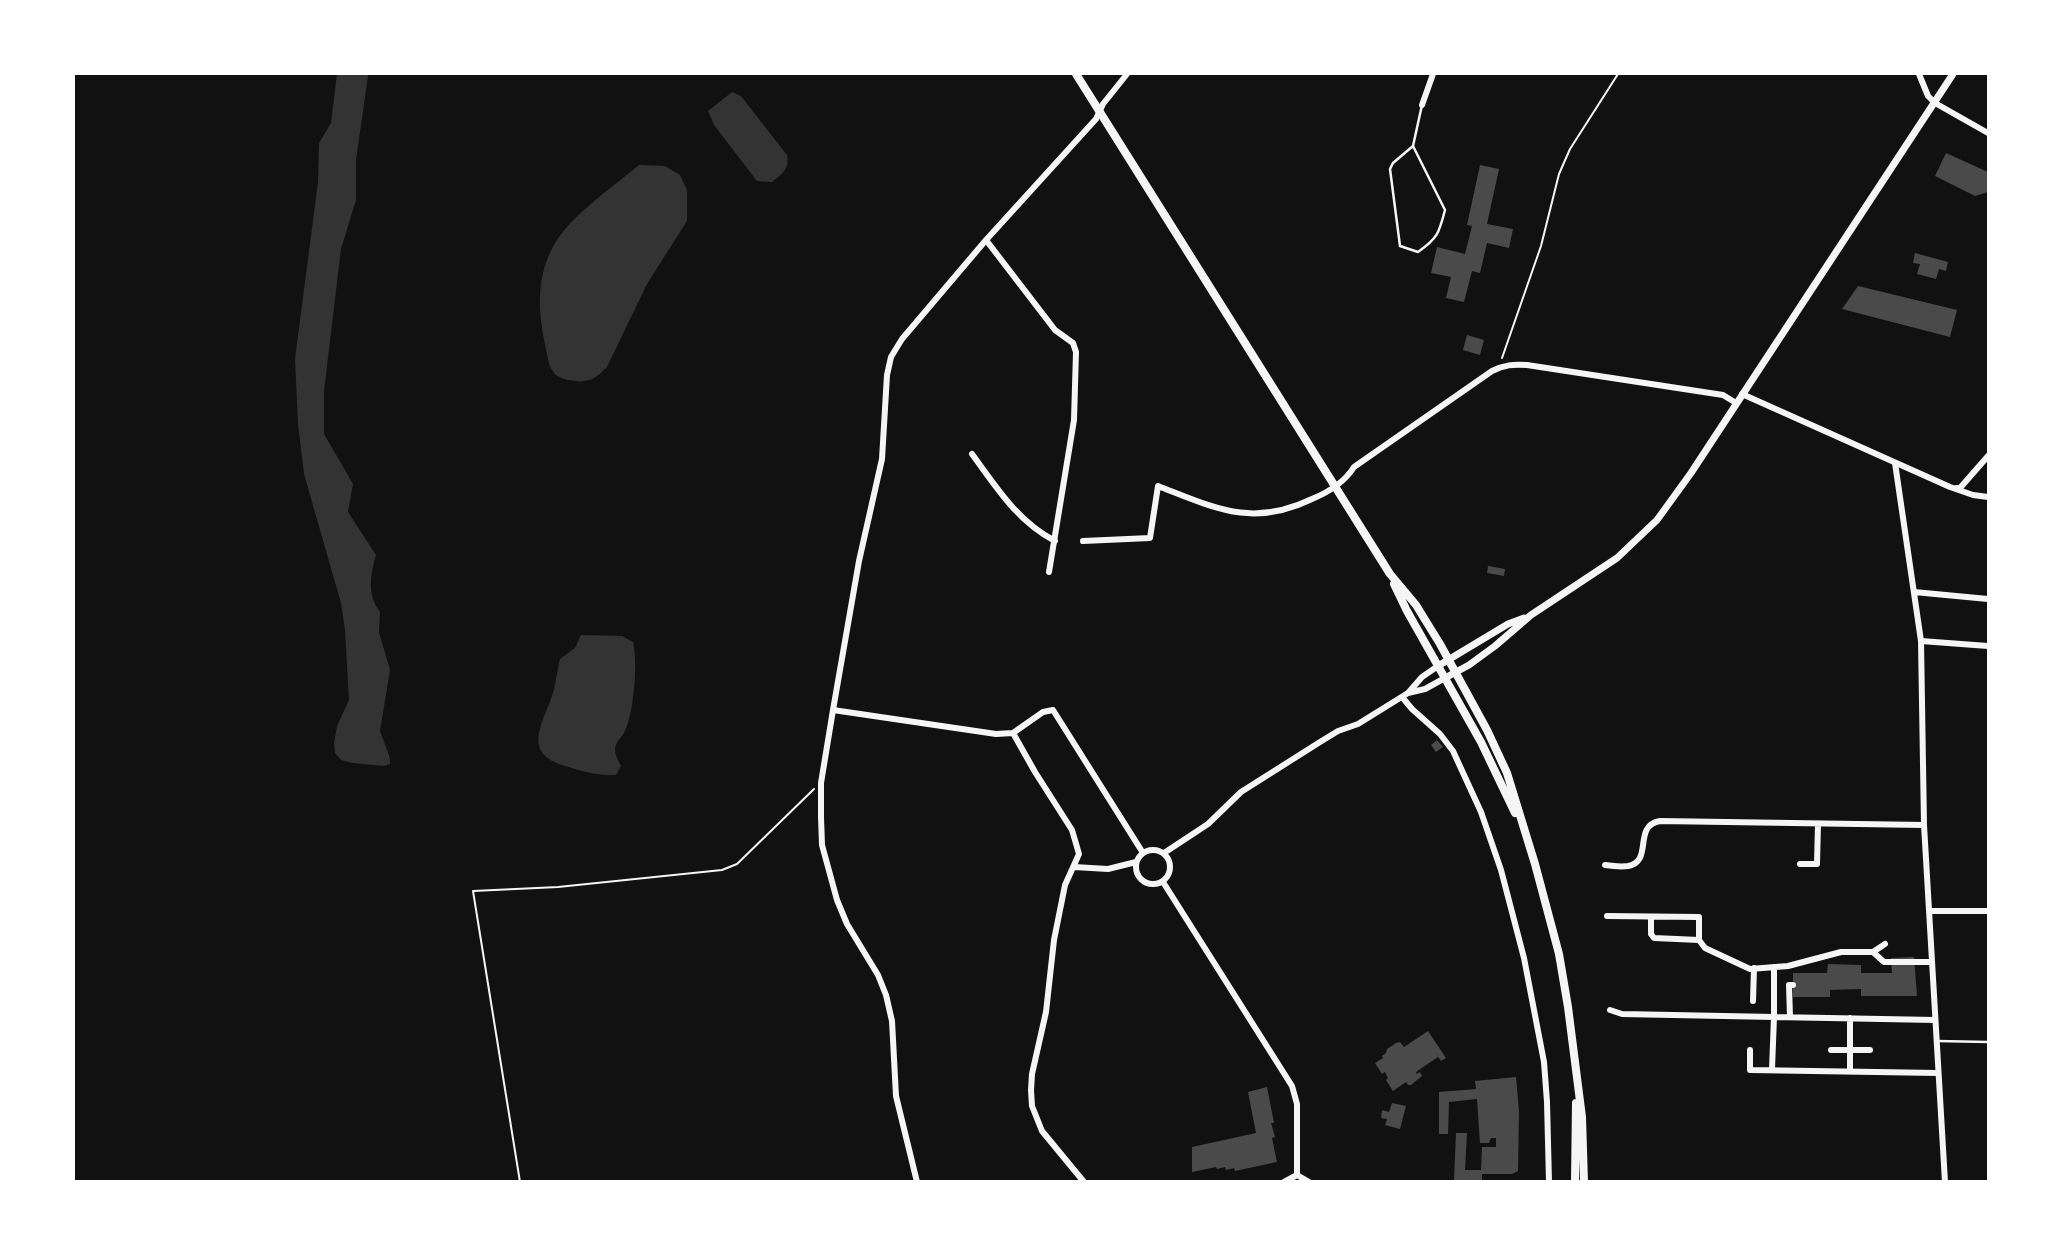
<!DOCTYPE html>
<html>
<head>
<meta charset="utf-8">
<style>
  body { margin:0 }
  #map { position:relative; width:2062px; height:1255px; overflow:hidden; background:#111; font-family:"DM Sans",sans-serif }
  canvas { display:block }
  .frame { position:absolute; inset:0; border:75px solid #fff; pointer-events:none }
</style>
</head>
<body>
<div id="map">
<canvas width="2062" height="1255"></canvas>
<div class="frame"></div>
</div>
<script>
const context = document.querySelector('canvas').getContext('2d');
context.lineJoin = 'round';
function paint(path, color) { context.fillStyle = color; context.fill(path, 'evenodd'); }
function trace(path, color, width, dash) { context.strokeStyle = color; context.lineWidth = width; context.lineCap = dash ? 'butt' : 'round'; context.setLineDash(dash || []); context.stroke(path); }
paint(new Path2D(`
  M337,74H368V76L356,160V200L341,249L324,391V434L353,484L348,512L376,555C370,576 367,595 380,612L379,632L390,670L380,731L390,758V764L384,766L352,763L341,760L335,753L334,743L337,726L349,700L345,630L341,603L304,474L298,424L295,359L318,182L319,143L331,123Z
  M732,92L741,96L787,155C790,169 782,174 772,182L757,181L714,125L708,111Z
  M639,165L665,166L680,175L687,190V221L647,284L607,367C597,377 590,383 575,381C569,380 560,379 555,374C548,367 547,353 545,344C538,310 536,277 554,245C570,216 613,187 639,165Z
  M581,635L622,636L633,642C638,662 634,712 625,731C622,737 615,742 615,750C615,755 619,762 621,766L616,775C599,776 585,772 569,767C522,755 540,729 552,696C556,684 557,671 560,659L575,648Z`), '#333');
paint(new Path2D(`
  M1946,153L1988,172V192L1975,196L1935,176Z
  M1480,165L1499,169L1487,224L1513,229L1509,248L1487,243L1480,273L1472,271L1464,302L1446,298L1451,277L1431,273L1437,247L1465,254L1472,226L1467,225Z
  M1915,253L1948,262L1946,271L1939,269L1936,279L1917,274L1920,264L1913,263Z
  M1858,286L1957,310L1950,337L1842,309Z
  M1467,335L1484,340L1480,355L1463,350Z
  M1488,566L1505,569L1504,576L1487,573Z
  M1437,740L1443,747L1436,752L1431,745Z
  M1914,957L1917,996H1861V989L1830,990V997H1793V973H1827L1828,964L1861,965V973H1892L1891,958Z
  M1428,1031L1446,1058L1441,1061L1438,1057L1416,1072L1417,1074L1420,1072L1422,1076L1411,1085H1408L1406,1082L1393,1091L1386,1080L1388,1078L1385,1072L1382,1074L1375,1063L1383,1058L1382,1056L1386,1053L1387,1049L1396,1043L1400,1042L1404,1047Z
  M1516,1077L1519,1111L1518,1171L1512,1174H1482V1181H1454L1456,1133H1467L1465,1170H1481L1482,1147H1496V1138H1491L1489,1143H1480L1477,1099L1449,1102L1448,1134H1439V1092L1476,1089L1475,1081Z
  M1267,1087L1274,1123H1271L1275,1137L1272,1138L1277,1162L1235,1171L1234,1168L1226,1170L1225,1167L1217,1169L1216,1167L1192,1172V1147L1256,1133L1248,1092Z
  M1392,1103L1406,1106L1400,1129L1385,1125L1387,1119L1381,1118L1382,1110L1389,1112Z`), '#4a4a4a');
trace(new Path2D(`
  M1502,358L1541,246L1559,174L1570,149L1618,74
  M520,1182L473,891L558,887L722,870L737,864L814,789`), '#f5f5f5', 2);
trace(new Path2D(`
  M1413,146L1445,210C1439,233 1438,238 1418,252L1400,246L1390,169L1393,163L1413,146L1422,105
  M1937,1041L1988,1042`), '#f5f5f5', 2.5);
trace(new Path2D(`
  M1919,74L1928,96L1935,103L1988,133
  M1422,105L1433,74
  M986,240L1055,330L1073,343L1076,352L1074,420L1049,572
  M1742,394L1950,487L1973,495L1988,497
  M972,454C997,488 1017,521 1055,541
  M1895,463L1921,641L1924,825L1945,1182
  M1956,488H1960L1988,456
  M1083,541L1150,538L1158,486C1215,508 1252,528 1312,499C1329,492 1344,483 1354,467L1492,371C1504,365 1513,364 1527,365L1723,395L1736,403
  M1914,592L1988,599
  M1921,641L1988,646
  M1408,693L1422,677L1438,666
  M1402,697L1412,709L1440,734L1453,751L1481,812L1501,870L1524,958L1544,1062L1547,1102L1549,1182
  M833,710L996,734L1013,733
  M1013,733L1035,772L1072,830L1079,854L1065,885L1054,940L1046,1012L1032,1074L1031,1090L1032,1106L1042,1131L1084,1182
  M1013,733L1043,712L1053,710L1143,853
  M1136 867a17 17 0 1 1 34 0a17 17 0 1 1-34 0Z
  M1164,853L1208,824L1241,792L1320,742L1338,731L1358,724L1408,693L1425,689L1445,678
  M1800,864H1817L1818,824
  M1605,865C1612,866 1621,867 1628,866C1654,861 1632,826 1660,821L1924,825
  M1074,867L1108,869L1136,862
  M1163,882L1292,1086L1297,1104V1175
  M1929,911H1988
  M1607,916L1699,917V940L1705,948L1750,969L1788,966L1841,952H1873L1885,944
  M1651,917V934L1654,938L1699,940
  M1873,952L1884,962H1932
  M1774,967V1017L1935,1020
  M1753,1001L1754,968
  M1610,1010L1622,1014L1774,1017L1772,1069
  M1790,1017L1789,985H1793
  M1750,1050V1070L1938,1073
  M1831,1050H1870
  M1850,1071V1018
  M917,1182L896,1096L892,1021L886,995L878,975L847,924L837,900L822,845L821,817V783L833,710L859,561L882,459L887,375L891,357L902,339L986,240L1096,119L1103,104L1127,74
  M1284,1182L1297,1175L1309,1182`), '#f5f5f5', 6);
trace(new Path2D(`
  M1438,666L1508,624L1524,618
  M1445,678L1469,665L1495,646L1531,615L1617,558L1657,520L1691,473L1953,74`), '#f5f5f5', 7);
trace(new Path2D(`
  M1076,74L1390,574L1416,605L1440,644L1487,730L1507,773L1535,864L1559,954L1568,1007L1582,1117L1584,1182
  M1394,584L1407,611L1481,742L1515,813
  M1575,1182L1576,1103`), '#f5f5f5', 8);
</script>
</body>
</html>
